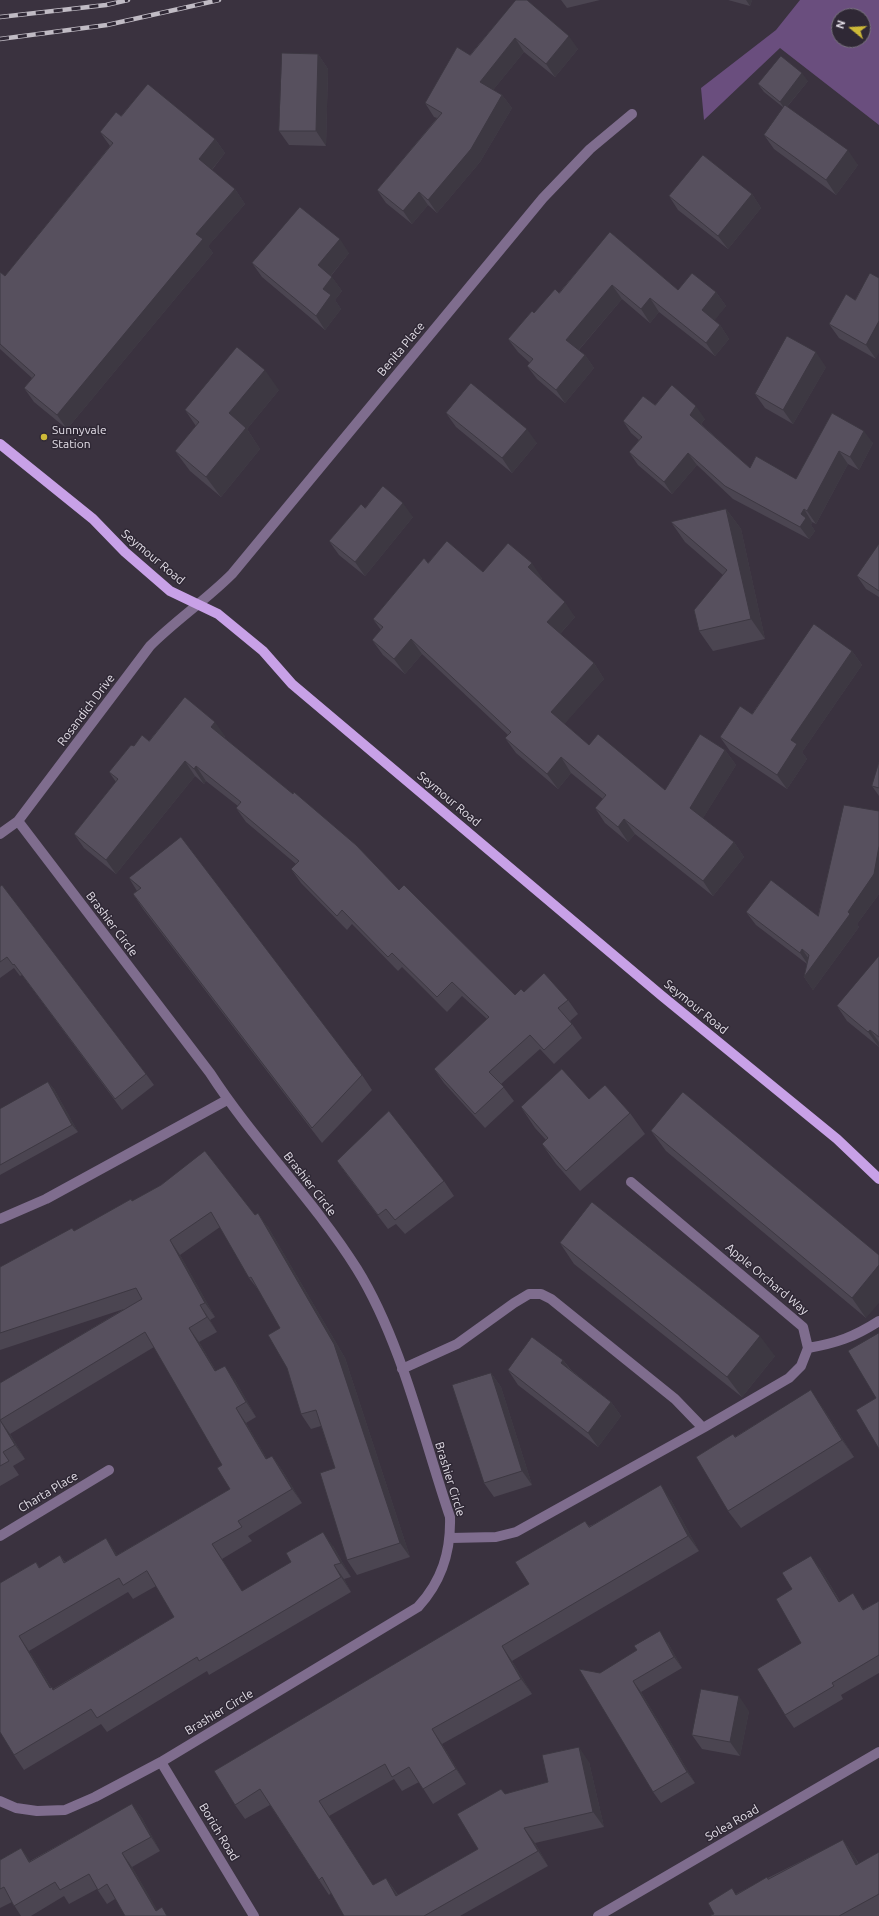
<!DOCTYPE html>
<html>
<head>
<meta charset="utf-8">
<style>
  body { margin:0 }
  #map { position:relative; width:879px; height:1916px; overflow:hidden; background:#3a323f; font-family:Ubuntu,sans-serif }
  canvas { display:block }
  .north { position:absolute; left:831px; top:8px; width:40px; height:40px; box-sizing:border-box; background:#2f2835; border:1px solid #77717c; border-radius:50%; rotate:288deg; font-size:11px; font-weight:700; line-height:16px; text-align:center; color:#e3dee7 }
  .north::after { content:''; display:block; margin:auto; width:14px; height:18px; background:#cdb938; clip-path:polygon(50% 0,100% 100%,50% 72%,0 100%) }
</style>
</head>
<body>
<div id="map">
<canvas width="879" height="1916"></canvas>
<div class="north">N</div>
</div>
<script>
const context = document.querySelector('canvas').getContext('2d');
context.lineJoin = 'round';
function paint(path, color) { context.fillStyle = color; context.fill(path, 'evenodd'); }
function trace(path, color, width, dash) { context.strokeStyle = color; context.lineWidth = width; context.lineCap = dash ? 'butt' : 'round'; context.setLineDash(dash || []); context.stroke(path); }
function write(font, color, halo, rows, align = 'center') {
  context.font = font + ' Ubuntu,sans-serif'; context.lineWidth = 3; context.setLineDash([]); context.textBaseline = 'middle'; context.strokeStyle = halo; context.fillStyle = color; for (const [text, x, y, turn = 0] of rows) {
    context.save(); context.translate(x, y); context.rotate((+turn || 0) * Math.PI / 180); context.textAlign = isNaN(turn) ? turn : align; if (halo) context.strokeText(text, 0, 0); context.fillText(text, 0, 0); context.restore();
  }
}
paint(new Path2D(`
  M800,0H879V125L780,48L704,120L701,88L776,30ZM839,16H863V40H839Z`), '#6a4e7e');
trace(new Path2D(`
  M0,834L18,821L150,646C176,620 206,600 232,574L543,198L590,149L632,114
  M631,1182L803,1327L808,1348L801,1366L789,1378L703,1428
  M0,1219L46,1199L227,1100
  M808,1348C837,1343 854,1337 879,1321
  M402,1369L457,1344L514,1303L529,1294H541L551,1299L675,1399L703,1428L516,1532L496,1537L451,1538
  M0,1536L109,1470
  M161,1762L254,1916
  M0,1801L16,1808L37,1811L65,1810L95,1797L161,1762L418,1607C442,1581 451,1552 450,1517C423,1437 401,1340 357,1269C313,1199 254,1141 210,1073L18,821
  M598,1916L879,1752`), '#7f6d8e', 10);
trace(new Path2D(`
  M0,444L93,519L125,552L170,591L218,614L263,651L292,684L662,996L837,1139L879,1179`), '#c8a1e7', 10);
const rail = new Path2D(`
  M0,17L106,5L128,0
  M0,39L107,25L219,0`);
trace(rail, '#c0bbc4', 4.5);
trace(rail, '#2f2835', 3, [9]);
paint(new Path2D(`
  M516,0L578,49L555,77L524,52L493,90L502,95L512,108L480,162L437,213L428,205L412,224L386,203L377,190L437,118L434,117L425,103L470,55Z
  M561,0H600L567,8Z
  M728,0H752L750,6Z
  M318,54L328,69L326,146L289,145L279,131Z
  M808,81L787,107L858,165L836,195L774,149L764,135L784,108L764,92L758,84Z
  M121,116L215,139L225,153L212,170L235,189L245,204L208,246L213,253L67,429L34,402L24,388L32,378L0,349V272L5,276L110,146L100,132Z
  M752,194L761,208L728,249L678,210L669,196Z
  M610,232L678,290L716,292L726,306L714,320L720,325L729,339L715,356L659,312L650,323L622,299L579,350L585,355L594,368L565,403L537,379L527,366L530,363L518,352L508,339L534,313L559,293Z
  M349,253L331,276L342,291L335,300L341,309L325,330L262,277L252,263Z
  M846,294L876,359L839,338L829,324Z
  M826,367L793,424L765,408L755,394Z
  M279,390L247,429L260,449L221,497L190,471L175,451L196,426L185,410Z
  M655,405L705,419L701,424L750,468L796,479L832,413L873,443L859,470L848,464L816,524L812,522L811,525L815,531L809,539L733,499L697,465L672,494L638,465L629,452L639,440L631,433L623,421Z
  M446,413L537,443L512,473L456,427Z
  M365,508L413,517L365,576L339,555L329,541Z
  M726,509L741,529L765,639L713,651L699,631L723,575L685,542L671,522Z
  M879,544V597L866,589L857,576Z
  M428,563L483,572L542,578L541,580L575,617L560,634L594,663L604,679L564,724L589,745L665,790L725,750L736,765L703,818L734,842L744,857L713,896L635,834L628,842L605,823L595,808L603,799L571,773L558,789L516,753L505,738L508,735L422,654L405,674L383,655L372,640L381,630L373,619Z
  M852,651L862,665L802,752L807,759L787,789L730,751L720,737L752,714Z
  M225,736L224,738L399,890L515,995L524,992L568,1000L578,1014L570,1021L582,1038L554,1064L540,1049L501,1084L514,1101L485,1128L444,1083L434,1069L487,1019L462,996L447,1012L402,967L398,971L352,924L347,930L301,883L291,869L296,864L246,822L236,808L238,806L206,781L204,784L195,776L116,874L84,848L74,834L116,782L109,772L134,746L149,741Z
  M879,762V796L872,786Z
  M879,811V894L857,924L859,927L813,990L804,977L807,964L756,925L746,912L818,916Z
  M129,878L362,1075L372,1090L322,1143L143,909L133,894L137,891Z
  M0,887L146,1074L154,1085L122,1110L22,975L20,976L14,968L0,978Z
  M879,956V1047L847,1021L837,1006Z
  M48,1082L54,1089L78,1132L0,1175V1109Z
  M589,1099L630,1113L645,1134L580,1191L556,1164L542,1144L546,1140L535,1128L521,1107Z
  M651,1131L879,1255L866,1318L666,1151Z
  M337,1161L444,1181L454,1196L405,1234L396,1224L388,1229L347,1175Z
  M132,1201L255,1215L268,1227L345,1358L410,1557L357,1575L347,1560L335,1468L321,1426L311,1429L301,1414L280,1328L260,1292L249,1278L220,1227L180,1255L215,1317L210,1320L217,1332L199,1342L216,1371L235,1380L256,1417L246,1423L267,1459L272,1456L282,1470L302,1503L248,1536L252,1541L222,1559L242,1591L333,1546L351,1577L344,1579L351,1592L209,1675L207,1671L107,1732L101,1724L24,1770L14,1755L0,1583L36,1562L40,1568L60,1555L65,1562L106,1538L117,1555L230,1489L222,1465L154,1347L10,1434L25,1459L13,1466L19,1475L0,1486V1383L124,1309L0,1350V1267L72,1228L74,1231ZM156,1586L174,1617L53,1689L51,1687L29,1651L128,1592L133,1599Z
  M560,1243L775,1356L742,1397L574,1264Z
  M563,1360L571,1370L611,1402L621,1416L598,1447L518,1385L508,1370Z
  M491,1373L501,1387L532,1485L494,1497L484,1483Z
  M823,1408L854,1457L741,1528L728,1511L735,1437Z
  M671,1500L699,1551L512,1661L532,1694L442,1744L466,1784L433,1804L419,1782L402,1791L394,1779L329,1816L373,1885L386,1878L398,1895L478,1849L501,1789L505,1794L548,1782L589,1762L604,1827L535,1843L548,1866L460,1916H344L331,1893L329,1895L319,1880L270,1805L245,1819L235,1805L529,1584L585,1521L589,1526Z
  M820,1568L840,1601L864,1609L879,1601V1673L841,1695L843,1699L794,1728L785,1715L801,1643L792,1589Z
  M668,1643L682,1668L641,1692L695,1783L661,1803L653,1792L600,1673Z
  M749,1711L740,1756L702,1749L692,1735Z
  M132,1804L142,1818L160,1851L132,1867L157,1910L168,1916L115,1899L107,1904L97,1889L69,1904L64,1896L31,1916H21L12,1902L0,1908V1860L21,1848L30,1861Z
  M843,1840L854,1856L859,1864L879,1852V1916H711L736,1894Z`), '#4b4551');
paint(new Path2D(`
  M746,0H752L750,6Z
  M569,36L578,49L555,77L546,64Z
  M515,38L524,52L489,95L480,82Z
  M318,54L328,69L326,146L316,131Z
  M802,73L808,81L785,109L780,102Z
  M502,95L512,108L480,162L437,213L428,200Z
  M215,139L225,153L209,173L199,159Z
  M848,150L858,165L836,195L826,180Z
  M235,189L245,204L208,246L213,253L67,429L57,415L196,234Z
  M419,192L428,205L412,224L403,211Z
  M752,194L761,208L728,249L718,236Z
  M340,239L349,253L328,279L318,265Z
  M332,277L342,291L335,300L341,309L325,330L316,316L323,289Z
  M612,285L622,299L576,353L566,340Z
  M716,292L726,306L712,324L702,310Z
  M650,298L659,312L650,323L641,309Z
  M879,321V353L876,359L866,345Z
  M720,325L729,339L715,356L706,343Z
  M816,352L826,367L793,424L783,410Z
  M585,355L594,368L565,403L556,390Z
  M265,370L279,390L247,429L260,449L221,497L206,477L229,413Z
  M696,406L705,419L698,427L690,415Z
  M527,429L537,443L512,473L502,458Z
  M864,431L873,443L859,470L850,457Z
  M839,451L848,464L816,524L807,511Z
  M688,453L697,465L672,494L664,482Z
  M403,503L413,517L365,576L355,562Z
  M726,509L741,529L765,639L751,619Z
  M804,509L812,522L811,525L815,531L809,539L800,527L801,514Z
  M532,563L542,578L539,582L528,567Z
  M565,602L575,617L557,637L547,622Z
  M411,639L422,654L405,674L394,659Z
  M852,651L862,665L802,752L807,759L787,789L777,775L791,740Z
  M594,663L604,679L561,728L551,712Z
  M215,722L225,736L221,742L211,727Z
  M725,750L736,765L700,823L690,808Z
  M561,757L571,773L558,789L547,774Z
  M185,761L195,776L116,874L106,860Z
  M196,766L206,781L204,784L194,769Z
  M624,819L635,834L628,842L618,827Z
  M734,842L744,857L713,896L703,881Z
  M879,846V894L857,924L859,927L813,990L804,977L848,912Z
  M802,949L811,962L809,966L800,953Z
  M870,1030L879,1042V1047L868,1032Z
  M48,1082L54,1089L78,1132L72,1125Z
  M258,1213L268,1227L345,1358L410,1557L400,1543Z
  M170,1240L180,1255L215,1317L205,1303Z
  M879,1265V1303L866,1318L852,1298Z
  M200,1305L210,1320L217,1332L207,1317Z
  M189,1328L199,1342L225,1386L215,1371Z
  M760,1336L775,1356L742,1397L727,1377Z
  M563,1360L573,1374L561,1363Z
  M225,1366L235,1380L256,1417L246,1402Z
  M491,1373L501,1387L532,1485L522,1471Z
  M811,1390L823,1408L854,1457L842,1440Z
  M611,1402L621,1416L598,1447L588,1433Z
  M236,1408L246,1423L276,1474L266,1459Z
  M0,1420L10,1434L25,1459L15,1445Z
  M272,1456L282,1470L302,1503L292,1489Z
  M661,1485L671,1500L699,1551L688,1536Z
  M323,1532L333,1546L351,1577L341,1563Z
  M106,1538L116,1553L126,1570L116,1556Z
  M212,1544L222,1559L252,1606L242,1591Z
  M811,1556L820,1568L848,1615L839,1602Z
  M334,1565L344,1579L351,1592L341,1577Z
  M853,1593L862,1606L872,1622L863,1610Z
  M660,1631L668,1643L682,1668L674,1657Z
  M19,1636L29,1651L60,1702L50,1688Z
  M502,1646L512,1661L532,1694L521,1679Z
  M633,1681L641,1692L695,1783L687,1772Z
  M739,1696L749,1711L740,1756L730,1742Z
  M432,1729L442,1744L466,1784L456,1769Z
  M579,1747L589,1762L604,1827L593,1812Z
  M319,1801L329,1816L383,1900L373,1885Z
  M132,1804L142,1818L160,1851L151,1837Z
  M524,1828L535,1843L548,1866L538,1851Z
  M843,1840L854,1856L867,1881L856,1865Z
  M21,1848L31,1861L29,1862Z
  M122,1853L132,1867L161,1916L156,1911Z
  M386,1878L396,1893L406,1911L396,1896Z`), '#3d3842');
const building = new Path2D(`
  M516,0H527L569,36L546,64L515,38L480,82L502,95L471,149L428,200L419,192L403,211L377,190L442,113L425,103L457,47L470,55Z
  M282,53L318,54L316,131H279Z
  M781,56L802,73L780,102L758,84Z
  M148,84L215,139L199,159L235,189L196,234L203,239L57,415L24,388L35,375L0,344V272L5,276L113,143L100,132L116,112L121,116Z
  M785,105L848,150L826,180L764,135Z
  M703,155L752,194L718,236L669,196Z
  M300,207L340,239L318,265L332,277L323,289L331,295L316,316L252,263Z
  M610,232L678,290L692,273L716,292L702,310L720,325L706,343L650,298L641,309L612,285L566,340L585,355L556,390L527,366L533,359L508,339L532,311L534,313L555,289L559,293Z
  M870,273L879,278V321L866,345L829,324L846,294L855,300Z
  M787,336L816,352L783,410L755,394Z
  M237,347L265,370L229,413L246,428L206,477L175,451L199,422L185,410Z
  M471,383L527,429L502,458L446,413Z
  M672,385L696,406L690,415L750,468L756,456L796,479L832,413L864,431L850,457L839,451L807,511L804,509L801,514L806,518L800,527L725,486L688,453L664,482L629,452L642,437L623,421L643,396L655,405Z
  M383,486L403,503L355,562L329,541L361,504L365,508Z
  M726,509L751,619L699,631L694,610L727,570L671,522Z
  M447,541L483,572L508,543L532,563L528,567L565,602L547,622L594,663L551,712L589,745L598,734L665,790L700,734L725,750L690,808L734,842L703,881L624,819L618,827L595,808L606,795L561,757L547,774L505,738L511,732L411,639L394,659L372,640L383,627L373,619L424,558L428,563Z
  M879,544V591L857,576Z
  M814,624L852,651L791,740L797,744L777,775L720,737L740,706L752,714Z
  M185,697L215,722L211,727L293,794L294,792L356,845L399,890L404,885L515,995L521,989L524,992L544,973L568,1000L558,1008L572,1024L544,1050L530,1035L489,1072L504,1087L475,1114L434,1069L489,1017L452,982L437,997L392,953L388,957L342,910L337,916L291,869L299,861L236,808L241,802L196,766L194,769L185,761L106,860L74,834L118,779L109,772L131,745L134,746L142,735L149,741Z
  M879,762V788L872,786Z
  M844,805L879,811V846L874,874L848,912L850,914L804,977L809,955L802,949L800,953L746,912L771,880L818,916Z
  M181,837L362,1075L312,1128L133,894L141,888L129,878Z
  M2,885L146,1074L115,1099L14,964L13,965L7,957L0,962V887Z
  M879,956V1037L870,1030L868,1032L837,1006Z
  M562,1069L589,1099L605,1085L630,1113L566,1171L542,1144L548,1138L521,1107Z
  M48,1082L72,1125L0,1165V1109Z
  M683,1092L879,1255V1265L852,1298L651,1131Z
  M389,1111L444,1181L395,1220L386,1209L378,1215L337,1161Z
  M205,1151L255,1215L258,1213L334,1344L400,1543L347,1560L320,1473L335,1468L316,1410L301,1414L287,1368L268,1335L280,1328L251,1277L249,1278L211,1212L170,1240L205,1303L200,1305L207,1317L189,1328L215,1371L225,1366L246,1402L236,1408L266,1459L272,1456L292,1489L238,1521L242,1527L212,1544L242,1591L291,1562L286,1553L323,1532L341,1563L334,1565L341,1577L199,1661L197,1657L97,1718L91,1709L14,1755L0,1732V1583L36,1562L39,1568L60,1555L64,1563L106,1538L116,1556L230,1489L217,1468L222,1465L145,1332L0,1420L15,1445L3,1452L9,1461L0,1466V1383L142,1299L136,1288L0,1333V1267L72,1228L74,1231L131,1199L132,1201L161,1185ZM147,1571L174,1617L53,1690L52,1687L50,1688L19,1636L119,1578L123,1585Z
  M592,1202L760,1336L727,1377L560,1243Z
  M879,1333V1449L856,1410L876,1398L848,1351Z
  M532,1337L563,1360L561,1363L611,1402L588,1433L508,1370Z
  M491,1373L522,1471L484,1483L452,1385Z
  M811,1390L842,1440L728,1511L696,1457L733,1434L735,1437Z
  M661,1485L688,1536L502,1646L521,1679L432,1729L456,1769L423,1789L409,1767L392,1777L385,1764L319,1801L373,1885L386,1878L396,1896L478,1849L457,1814L501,1789L505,1794L548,1782L542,1755L579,1747L593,1812L524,1828L538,1851L424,1916H344L322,1877L319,1880L260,1789L235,1805L214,1771L529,1584L515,1562L585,1521L589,1527Z
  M811,1556L839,1602L853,1593L863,1610L879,1601V1655L832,1683L834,1686L785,1715L757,1669L801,1643L776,1599L792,1589L782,1573Z
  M660,1631L674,1657L633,1681L687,1772L653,1792L579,1669L600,1673L637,1650L634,1646Z
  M701,1689L739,1696L730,1742L692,1735Z
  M132,1804L151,1837L122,1853L156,1911L162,1907L167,1916H125L107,1884L98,1890L89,1874L60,1890L55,1882L14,1906L4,1887L0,1889V1860L21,1848L29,1862Z
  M843,1840L856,1865L879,1852V1894L839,1916H711V1915L714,1914L708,1903L732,1888L736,1895L767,1877L768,1879Z`);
paint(building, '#57505e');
trace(building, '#3d3842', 1);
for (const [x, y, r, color] of [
  [44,437,4,"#cdb938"]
]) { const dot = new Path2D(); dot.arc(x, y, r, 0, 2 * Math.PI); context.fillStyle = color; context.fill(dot); trace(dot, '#2f2835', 1.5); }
write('12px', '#e3dee7', '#2f2835', [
  ["Benita Place",401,349,-50],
  ["Seymour Road",153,557,40],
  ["Rosandich Drive",86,710,-53],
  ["Seymour Road",449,799,40],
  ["Brashier Circle",112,924,53],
  ["Seymour Road",696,1007,39],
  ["Brashier Circle",310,1184,52],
  ["Apple Orchard Way",767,1279,40],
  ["Brashier Circle",450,1479,73],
  ["Charta Place",48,1492,-31],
  ["Brashier Circle",219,1712,-31],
  ["Solea Road",732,1823,-30],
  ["Borich Road",219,1832,59]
]);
write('12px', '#e3dee7', '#2f2835', [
  ["Sunnyvale",52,430],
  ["Station",52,444]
], 'left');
</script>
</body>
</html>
